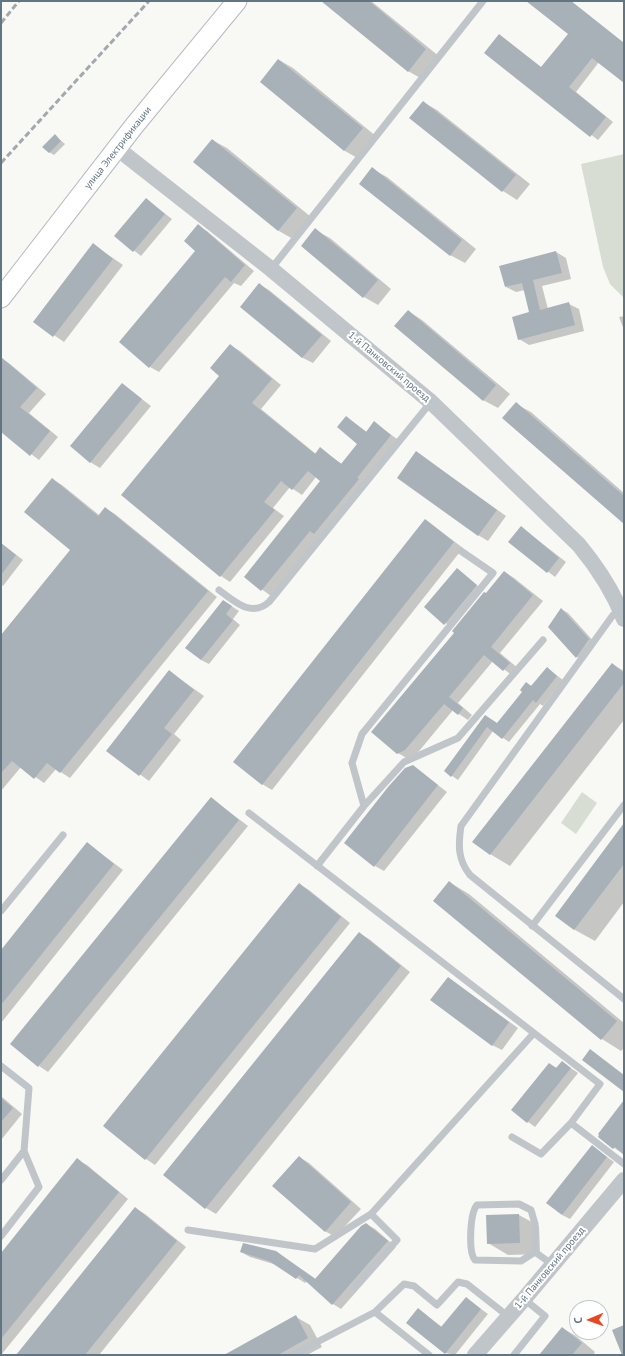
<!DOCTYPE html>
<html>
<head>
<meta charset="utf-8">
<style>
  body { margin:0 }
  #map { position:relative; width:625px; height:1356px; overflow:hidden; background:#f8f8f5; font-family:"PT Sans",sans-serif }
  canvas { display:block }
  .frame { position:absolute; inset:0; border:2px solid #617582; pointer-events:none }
  .north { position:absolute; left:569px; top:1300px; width:40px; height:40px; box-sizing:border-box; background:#fff; border:1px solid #c0c8cd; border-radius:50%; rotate:268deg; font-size:11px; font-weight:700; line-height:16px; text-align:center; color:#617582 }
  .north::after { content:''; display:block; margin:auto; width:14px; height:18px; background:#ec4621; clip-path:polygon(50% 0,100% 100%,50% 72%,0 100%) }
</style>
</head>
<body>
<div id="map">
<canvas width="625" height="1356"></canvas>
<div class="frame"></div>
<div class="north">С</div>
</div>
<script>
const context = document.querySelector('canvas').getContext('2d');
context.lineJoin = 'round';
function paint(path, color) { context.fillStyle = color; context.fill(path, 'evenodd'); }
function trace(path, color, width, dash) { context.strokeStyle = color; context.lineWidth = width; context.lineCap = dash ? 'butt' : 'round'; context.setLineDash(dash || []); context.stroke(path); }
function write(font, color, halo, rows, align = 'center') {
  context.font = font + ' "PT Sans",sans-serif'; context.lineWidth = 4; context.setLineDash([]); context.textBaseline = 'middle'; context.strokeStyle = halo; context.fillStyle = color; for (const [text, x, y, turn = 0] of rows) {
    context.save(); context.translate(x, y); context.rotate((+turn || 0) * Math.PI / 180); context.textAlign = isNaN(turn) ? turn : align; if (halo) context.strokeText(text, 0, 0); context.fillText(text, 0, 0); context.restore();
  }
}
paint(new Path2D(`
  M624,154V298L610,284L603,267L581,164Z
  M582,792L597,803L576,834L561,823Z`), '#d8ddd4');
paint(new Path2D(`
  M325,1H371L440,57L422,79L408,71Z
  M527,1H571L624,43V82L599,62L576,92L613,122L598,140L485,53L499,35L542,68L569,34Z
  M279,60L293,68L377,137L359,159L345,151L261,82Z
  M423,102L437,110L530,184L517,200L503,191L411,118Z
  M55,136L65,144L54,155L49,152Z
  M212,140L227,148L311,217L293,239L279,231L194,162Z
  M372,169L387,177L476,249L465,263L450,255Z
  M147,200L172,219L141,256L116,236Z
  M198,226L207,231L254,271L241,286L234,283L159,372L150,367L197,251Z
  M315,230L330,238L391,289L378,305L364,297Z
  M94,245L123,265L64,342L35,322Z
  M556,252L566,258L571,279L542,286L548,309L569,304L579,309L584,331L529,345L519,339L530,313L525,290L516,292L506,287Z
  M260,285L269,290L331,341L313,363L303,358L241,307Z
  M408,311L422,320L510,394L498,408L483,400Z
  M624,316V330L619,317Z
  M230,345L240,351L281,385L261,409L316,454L320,449L342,464L358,444L346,417L367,432L374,423L400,441L271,596L245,577L322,481L316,477L302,495L290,487L273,508L284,516L230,582L221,576L123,495L221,376Z
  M1,358L10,364L46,394L29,413L58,437L39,460L1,431Z
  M122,384L151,406L100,468L90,462Z
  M516,404L531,412L624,493V523Z
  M416,452L506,516L488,541L478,535Z
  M52,479L62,485L99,515L105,508L115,514L217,597L70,778L56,769L44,783L21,767L1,791V637L71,550Z
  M426,520L463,548L272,790L262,784Z
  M521,527L566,562L555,577L510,542Z
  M1,543L23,560L3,586L1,584Z
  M457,570L483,590L452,628L425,607Z
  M505,572L514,578L543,601L500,653L519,669L513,676L493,661L458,703L472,715L468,720L453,710L415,756L408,759L398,753L455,632Z
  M224,601L239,611L233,619L240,625L209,664L201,660Z
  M561,609L568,613L596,644L584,661L577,657Z
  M612,664L624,671V720L510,866L490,854Z
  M547,668L563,680L543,706L540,704L509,742L493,731L458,780L445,771L485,716L498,724L524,692L526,683L532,686Z
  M169,671L204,696L174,734L181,740L149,781L108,751Z
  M413,766L447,792L384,871L375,866Z
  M211,798L248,826L48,1072L39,1066Z
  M624,825V902L595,941L575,930L556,915Z
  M87,843L123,870L1,1023V951Z
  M449,882L469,894L624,1023V1048L621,1051L602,1039L434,900Z
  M299,884L309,890L350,923L155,1165L146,1159L105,1126Z
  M359,933L369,939L410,972L216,1214L206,1208L165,1175Z
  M448,978L518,1028L502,1050L492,1045Z
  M562,1062L578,1073L535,1127L512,1110L549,1064L557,1068Z
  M1,1096L22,1114L1,1140Z
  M624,1102V1153L623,1154L599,1137Z
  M599,1151L614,1162L570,1219L562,1215Z
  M299,1157L309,1163L361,1209L335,1237L325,1231Z
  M77,1160L87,1165L128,1199L1,1355V1255Z
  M135,1208L145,1214L186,1247L99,1355H17Z
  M519,1215L539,1226L540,1254L508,1255L488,1243Z
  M366,1224L375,1229L396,1247L341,1309L333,1304L307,1281L305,1283L277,1265L250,1257L241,1252L285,1258L316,1279Z
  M466,1298L488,1314L455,1355L446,1353L407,1322L418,1309L442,1327Z
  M296,1317L310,1325L322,1347L307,1355H226Z
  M562,1328L576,1336L595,1352L593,1355H540Z`), '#0003');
paint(new Path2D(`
  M321,1H369L426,49L408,72Z
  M526,1H571L624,43V83L592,58L569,87L606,117L590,137L484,53L499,34L541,67L568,34Z
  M278,59L363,128L344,151L260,82Z
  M423,101L516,175L502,192L409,118Z
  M55,134L61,141L49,153L42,147Z
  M212,139L297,208L278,231L193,162Z
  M372,167L462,240L450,256L359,184Z
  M146,198L165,214L133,252L114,236Z
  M198,224L245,265L231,282L225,277L149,368L119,342L195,251L184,241Z
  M315,228L378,280L363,298L301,246Z
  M93,243L113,259L53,337L33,322Z
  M556,251L562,273L533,280L540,310L569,302L575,325L518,340L512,317L529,312L522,283L505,287L499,266Z
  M259,283L322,335L302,358L240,307Z
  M408,310L496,385L483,401L394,326Z
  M230,344L272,379L252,403L315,454L320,447L341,464L357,444L337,427L346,416L366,432L374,421L391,435L357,478L359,479L314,534L310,531L261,591L244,577L320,481L308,471L292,490L281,481L264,502L275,510L220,577L121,495L219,376L210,368Z
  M1,357L37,388L20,407L50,431L30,456L1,432Z
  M122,383L142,399L90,463L70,446Z
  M516,402L624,496V524L502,418Z
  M416,451L497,510L478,536L397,478Z
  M52,478L98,516L105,507L208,591L60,773L47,763L34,779L12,761L1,773V635L70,550L24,512Z
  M425,519L454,542L262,785L233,762Z
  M521,526L559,558L547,573L508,542Z
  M1,543L16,555L1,575Z
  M457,568L477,585L444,625L424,607Z
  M504,571L533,595L491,647L510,663L503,671L484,655L449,697L463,708L458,715L444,704L405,750L397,754L371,732L454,633L452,631L484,592L486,593Z
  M223,600L232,606L226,614L233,620L201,660L185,648Z
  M561,608L589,639L576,658L548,627Z
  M612,663L624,673V683L490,855L472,842Z
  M547,667L557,676L536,703L533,700L502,739L487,727L451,777L444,771L485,715L497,723L522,692L520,690L526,682L531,686Z
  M169,670L194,690L164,728L172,734L139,776L106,751Z
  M413,765L438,785L374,867L344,843L388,787L405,768Z
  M211,797L239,820L38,1067L10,1044Z
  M624,823V864L574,930L555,916Z
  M87,842L114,864L1,1005V950Z
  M449,881L617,1021L601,1040L433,901Z
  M299,883L341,917L145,1160L103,1126Z
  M359,932L401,966L205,1209L163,1175Z
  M448,977L509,1022L492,1046L430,1000Z
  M590,1049L624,1075V1092L582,1060Z
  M562,1061L571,1068L527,1123L511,1110L549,1063L556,1068Z
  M1,1098L13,1108L1,1122Z
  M624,1100V1155L615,1147L613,1149L598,1137L599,1135L598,1134Z
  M592,1145L607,1157L562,1215L546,1203Z
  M299,1156L351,1202L325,1232L272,1186Z
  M77,1158L119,1192L1,1339V1253Z
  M135,1207L177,1241L85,1355H16Z
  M519,1214L520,1243L487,1244L486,1215Z
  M366,1223L388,1241L332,1305L299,1275L296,1279L269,1261L240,1252L243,1243L276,1251L315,1279L361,1226Z
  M466,1297L481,1309L445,1354L406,1323L418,1308L441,1327Z
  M296,1315L308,1338L278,1355H224Z
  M624,1325V1355H622L612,1330Z
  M562,1327L582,1343L572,1355H539Z`), '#a7b1b7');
const secondary = new Path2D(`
  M1,298L134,126L237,1`);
trace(secondary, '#b5bbc0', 21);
trace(new Path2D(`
  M271,269L483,1
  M219,590C234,601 251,618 269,602L431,402
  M621,612L613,615L461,826C458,846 458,860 470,875L624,999
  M364,806L404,762L458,738L543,640
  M249,813L600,1084L571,1123
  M317,866L364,806L352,763L362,734L493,573L461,551
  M1,911L63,835
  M532,926L624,805
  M1,1066L29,1088L24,1151L39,1187L1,1236
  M512,1137L541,1154L571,1123L624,1164
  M1,1180L24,1151
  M188,1230L315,1249L371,1214
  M535,1252L521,1261L475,1260C468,1252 470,1213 477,1205L519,1204L531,1210L535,1224V1252L553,1265
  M354,1288L397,1240L371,1214L534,1033
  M375,1312L429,1355
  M292,1355L375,1312L404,1284L414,1286L437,1305L458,1282L467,1284L509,1317
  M514,1355L545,1316L524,1299`), '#c0c5c9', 7);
trace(new Path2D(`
  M118,149L271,269L431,402L579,545C598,568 613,591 624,619
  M475,1355L524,1299L624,1180`), '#c0c5c9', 16);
trace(secondary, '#fff', 19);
trace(new Path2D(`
  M1,23L19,1
  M1,163L149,1`), '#a1a9af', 3, [6, 3]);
write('10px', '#617582', '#fff', [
  ["улица Электрификации",118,148,-52],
  ["1-й Панковский проезд",389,367,40],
  ["1-й Панковский проезд",550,1268,-50]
]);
</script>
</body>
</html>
